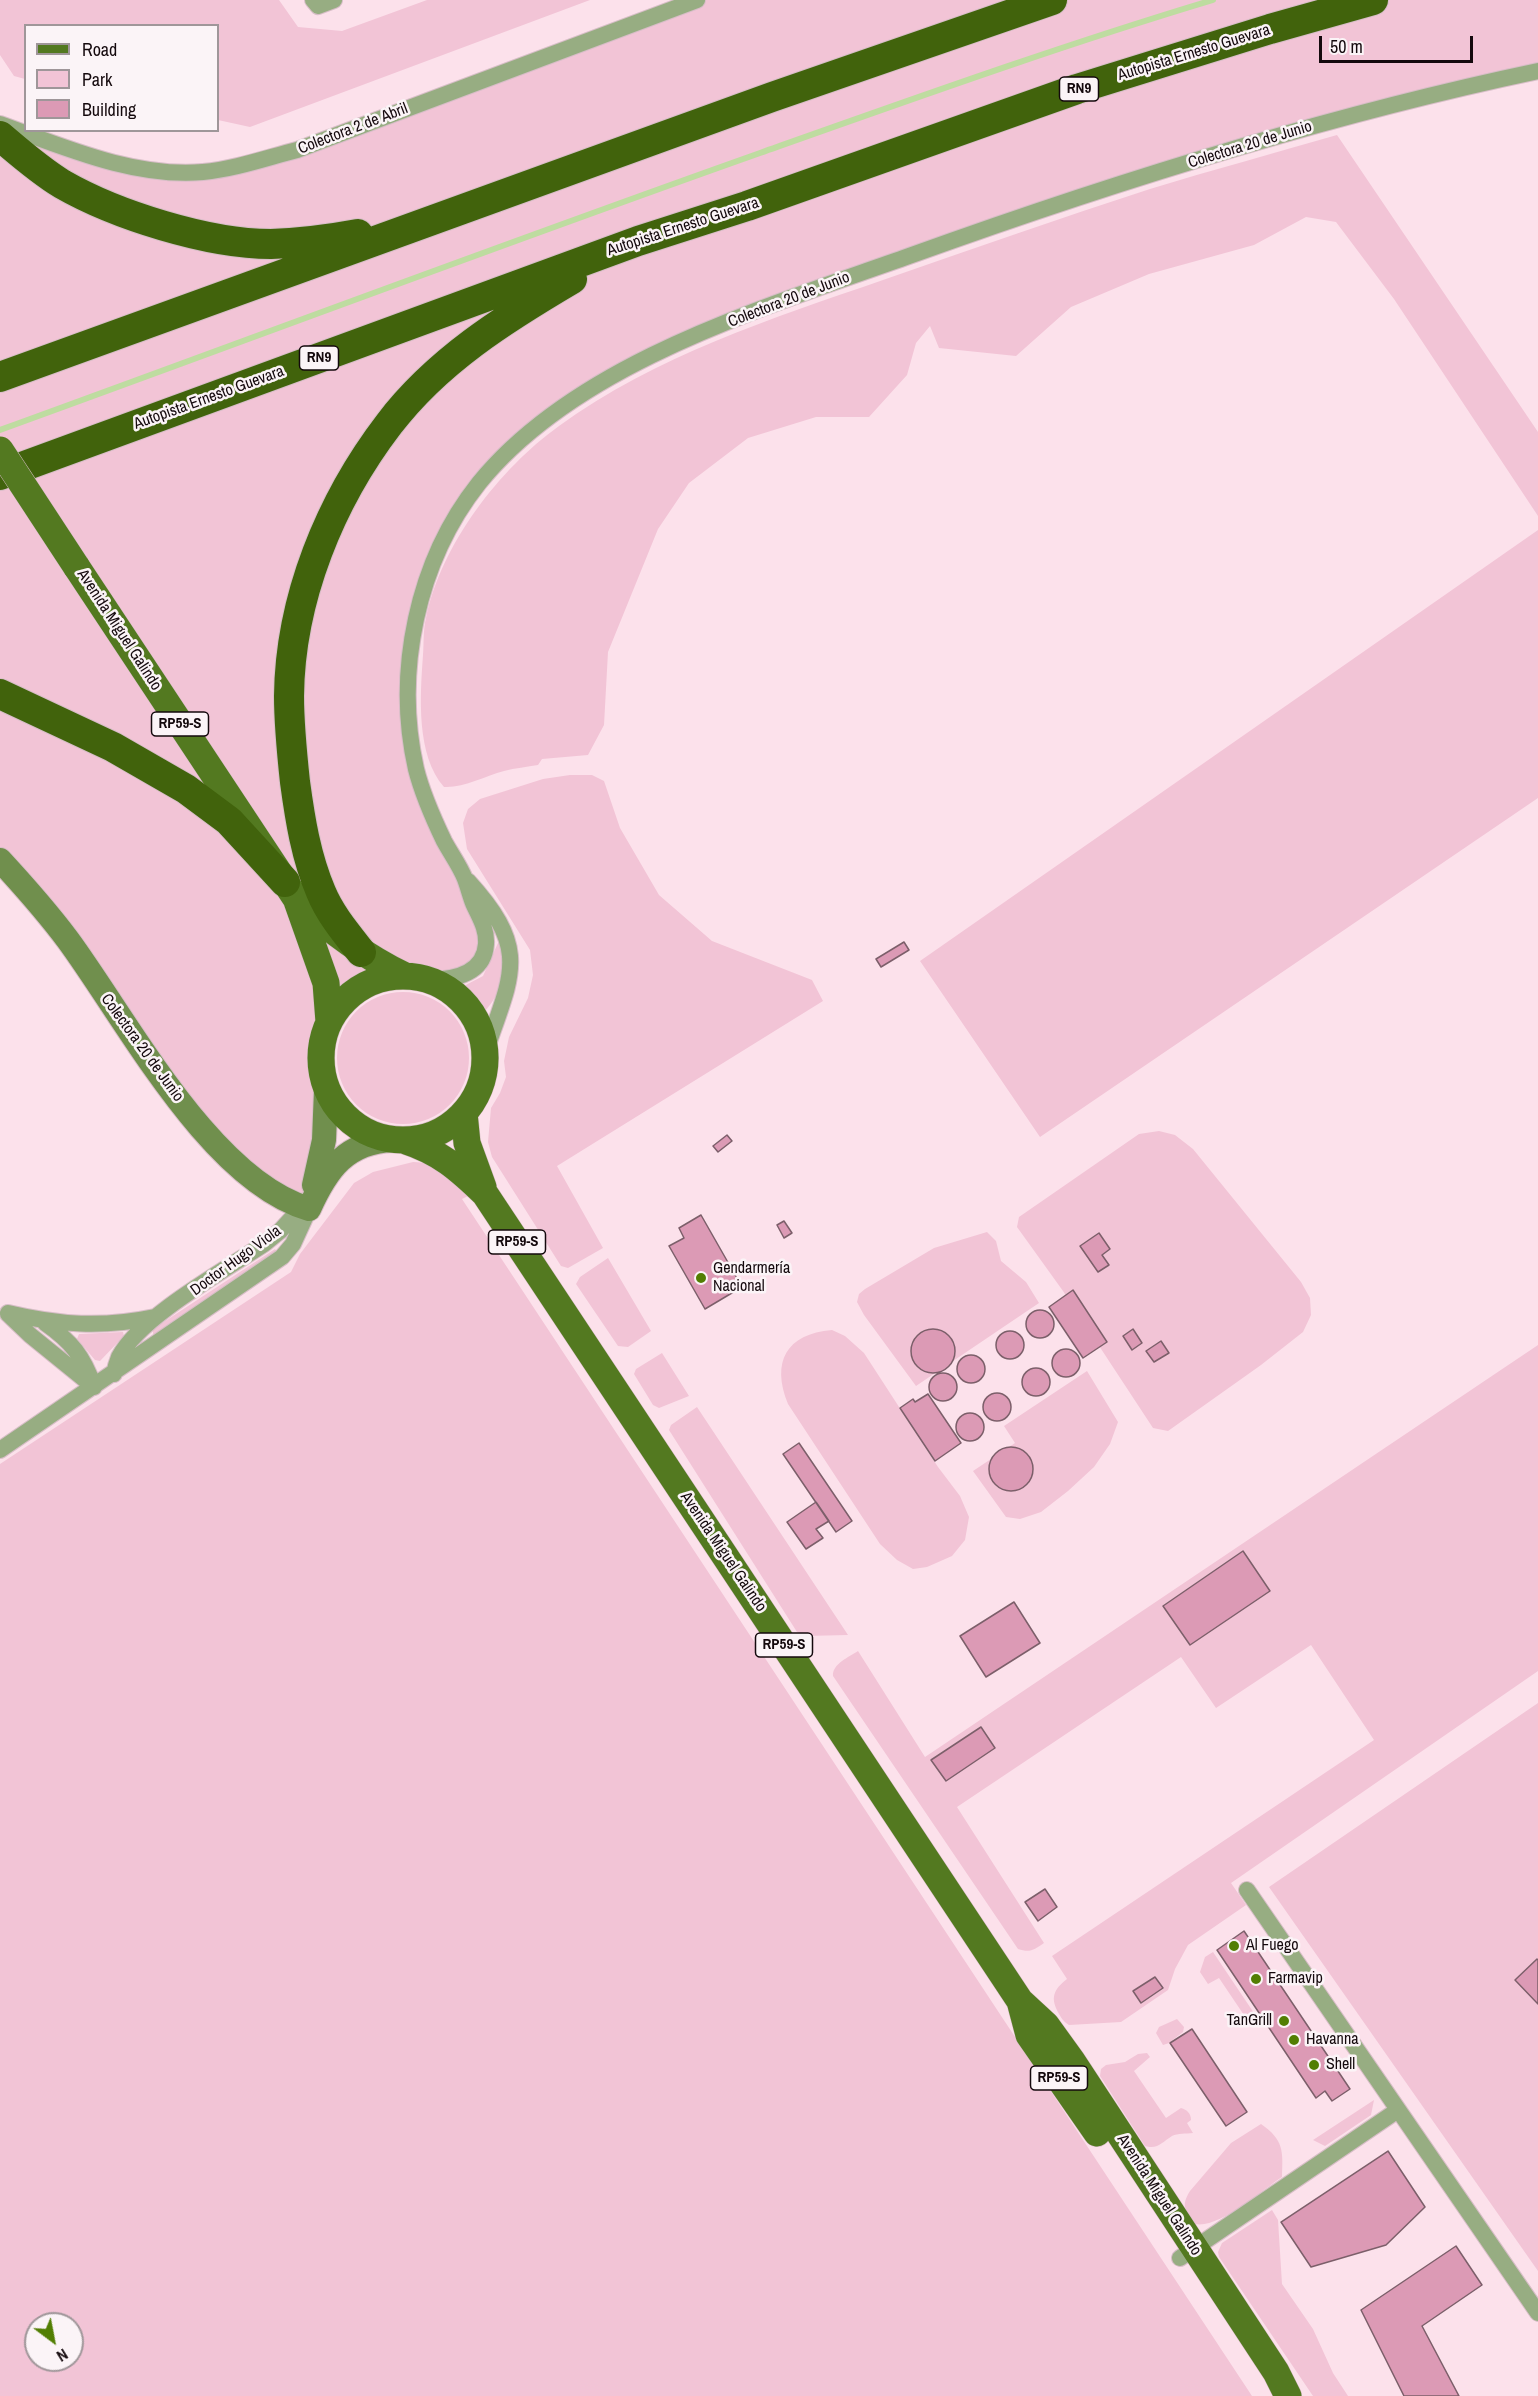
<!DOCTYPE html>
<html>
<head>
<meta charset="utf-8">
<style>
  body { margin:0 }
  #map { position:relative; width:1538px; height:2396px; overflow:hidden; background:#fce1eb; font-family:"Archivo Narrow",sans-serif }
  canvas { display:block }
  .legend { position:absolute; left:24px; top:24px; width:195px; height:108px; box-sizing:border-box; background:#fbf4f7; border:2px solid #9f9699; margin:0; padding:8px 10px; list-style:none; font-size:18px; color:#14090d }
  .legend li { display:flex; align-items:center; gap:12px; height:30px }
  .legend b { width:30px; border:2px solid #9f9699 }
  .north { position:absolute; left:24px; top:2312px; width:60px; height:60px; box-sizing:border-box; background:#fbf4f7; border:2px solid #9f9699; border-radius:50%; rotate:148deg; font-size:16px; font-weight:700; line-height:24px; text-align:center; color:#14090d }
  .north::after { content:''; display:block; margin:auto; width:21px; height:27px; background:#527e03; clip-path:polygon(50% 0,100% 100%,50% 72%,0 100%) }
  .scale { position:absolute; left:1319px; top:36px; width:154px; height:27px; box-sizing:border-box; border:3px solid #14090d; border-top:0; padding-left:8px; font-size:18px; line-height:21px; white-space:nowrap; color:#14090d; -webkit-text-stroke:4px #fbf4f7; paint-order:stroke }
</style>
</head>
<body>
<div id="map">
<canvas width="1538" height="2396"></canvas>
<ul class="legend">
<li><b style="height:8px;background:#537920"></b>Road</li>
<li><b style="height:16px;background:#f2c4d6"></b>Park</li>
<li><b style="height:16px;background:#dc9ab5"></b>Building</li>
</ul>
<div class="north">N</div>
<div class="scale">50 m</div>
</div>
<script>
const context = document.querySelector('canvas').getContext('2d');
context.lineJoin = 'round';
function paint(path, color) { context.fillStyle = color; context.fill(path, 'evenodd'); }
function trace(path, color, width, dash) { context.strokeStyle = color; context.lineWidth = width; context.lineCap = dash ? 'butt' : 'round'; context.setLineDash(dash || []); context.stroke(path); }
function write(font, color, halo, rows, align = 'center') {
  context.font = font + ' "Archivo Narrow",sans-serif'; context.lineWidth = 5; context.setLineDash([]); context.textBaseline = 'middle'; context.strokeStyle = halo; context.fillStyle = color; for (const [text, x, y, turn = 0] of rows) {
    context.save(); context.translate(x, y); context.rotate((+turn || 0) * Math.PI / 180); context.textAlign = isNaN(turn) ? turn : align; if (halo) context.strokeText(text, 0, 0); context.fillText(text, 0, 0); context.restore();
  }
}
paint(new Path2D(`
  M0,0H279L298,27L342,31L427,0H590L250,127L218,120V26H26L25,79L14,76L0,55Z
  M697,0H1538V71L1158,173L665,348L529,431L453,519L414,622L416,769L485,928L476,966L427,980L405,976L381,979L360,988L342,1003L329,1022L322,1044L321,1068L326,1090L302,1207L247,1174L0,860V124L154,170L247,164Z
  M1337,135L1538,432V516L1394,299L1336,222L1306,217L1254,245L1149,274L1071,307L1016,356L939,348L930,326L916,343L907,375L869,417H816L748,438L689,483L658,529L608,652L604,725L588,755L542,759L538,765C527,767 515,768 504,771C485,776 464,788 444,787C416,755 420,696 423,655C424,643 423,630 426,618C441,545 499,469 559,426C655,356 773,318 883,280C972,249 1061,218 1150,189C1212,170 1275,153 1337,135Z
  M1538,530V798L1040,1137L920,961Z
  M570,775H592L604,781L620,828L659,895L712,941L812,980L823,1001L557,1166L603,1248L568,1268L561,1266L492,1157L488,1142L491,1108L500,1093L506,1077L504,1061L509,1037L528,998L533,975L530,950L467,849L463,823L468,809L480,799L543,779Z
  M498,943H501C506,968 503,993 484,1012L475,998L460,988L483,976Z
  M337 1058a66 66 0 1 1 132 0a66 66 0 1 1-132 0Z
  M1159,1131L1175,1135L1193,1149L1301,1282L1310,1298L1311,1315L1303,1332L1261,1365L1168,1431L1153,1428L1063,1291L1017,1227L1019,1217L1139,1134Z
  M413,1162C441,1162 449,1176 468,1196L462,1199L1252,2396H0V1464L291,1272L300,1254L354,1183L373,1172ZM36,2324H72V2360H36Z
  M987,1232L996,1241L1001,1261L1026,1282L1039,1303L916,1386L864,1315L857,1302L859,1294L865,1289L934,1248Z
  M275,1249L277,1252L156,1335L153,1334V1329Z
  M608,1258L651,1331L628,1347L618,1346L576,1284L580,1277Z
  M832,1330L845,1336L864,1353L938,1467L960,1496L969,1517L965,1540L952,1556L927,1567L913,1569L897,1560L880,1544L788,1404C771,1362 786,1334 832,1330Z
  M123,1332L124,1336L100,1361L95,1360L77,1339L79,1334Z
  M1538,1345V1671L1231,1883L1246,1905L1188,1945L1175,1969L1168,1990L1121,2022L1069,2025C1064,2022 1062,2019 1059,2014C1050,1998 1053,1990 1067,1979L1052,1956L1374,1740L1311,1645L1216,1708L1181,1657L957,1807L1044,1943C1034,1950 1030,1953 1018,1949L833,1676C832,1664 849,1657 858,1651L925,1757Z
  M662,1353L689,1396L659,1408L653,1405L634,1374L636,1369Z
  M1087,1371L1118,1422L1110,1444L1094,1467L1068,1491L1041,1512L1020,1519L1006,1517L973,1471L1015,1443L1004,1426Z
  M697,1407L848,1635L805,1636L797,1632L669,1430L671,1425Z
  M1538,1703V2271L1269,1887Z
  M1213,1952L1258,2019L1250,2024L1219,1978L1208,1984L1200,1972L1205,1957Z
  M1177,2019L1184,2027L1183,2032L1169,2043L1163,2045L1156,2033L1159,2027Z
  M1147,2053L1150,2057L1134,2071L1166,2118L1181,2108C1187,2110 1191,2113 1191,2120L1187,2123L1193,2133C1186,2134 1178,2133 1172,2136C1162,2142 1158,2150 1145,2146L1100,2076L1101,2069L1106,2065L1125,2062L1138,2054Z
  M1374,2100L1371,2115L1325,2146L1313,2140Z
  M1261,2124C1284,2140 1283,2151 1282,2177C1262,2190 1219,2229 1195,2224C1186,2210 1180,2207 1190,2191L1231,2143Z
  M1272,2210L1278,2220L1282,2284L1313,2329L1333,2373L1348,2396H1313L1219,2257L1218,2252L1222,2243Z`), '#f2c4d6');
trace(new Path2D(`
  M0,430C253,338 506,243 760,153C910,100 1060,46 1213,0`), '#bedca0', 6);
const building = new Path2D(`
  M904,942L909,950L881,967L876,959Z
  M727,1135L732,1141L718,1152L713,1146Z
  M701,1215L742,1287L705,1309L669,1246L684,1238L679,1228Z
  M784,1221L792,1233L784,1238L777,1225Z
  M1099,1233L1110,1249L1102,1255L1109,1265L1098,1272L1080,1246Z
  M1073,1290L1107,1342L1083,1358L1049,1307Z
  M1026 1324a14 14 0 1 1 28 0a14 14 0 1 1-28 0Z
  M1133,1329L1142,1343L1132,1350L1123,1336Z
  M911 1351a22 22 0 1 1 44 0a22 22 0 1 1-44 0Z
  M996 1345a14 14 0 1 1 28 0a14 14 0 1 1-28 0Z
  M1161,1341L1169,1353L1154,1362L1146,1351Z
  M1052 1363a14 14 0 1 1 28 0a14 14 0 1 1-28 0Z
  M957 1369a14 14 0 1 1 28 0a14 14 0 1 1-28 0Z
  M1022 1382a14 14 0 1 1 28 0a14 14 0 1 1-28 0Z
  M929 1387a14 14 0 1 1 28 0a14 14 0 1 1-28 0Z
  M983 1407a14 14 0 1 1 28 0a14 14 0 1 1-28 0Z
  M928,1394L961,1443L935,1461L900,1408L913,1399L915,1402Z
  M956 1427a14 14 0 1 1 28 0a14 14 0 1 1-28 0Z
  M799,1443L852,1521L836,1532L783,1454Z
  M989 1469a22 22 0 1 1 44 0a22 22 0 1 1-44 0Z
  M816,1502L829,1521L816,1529L823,1538L806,1549L787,1522Z
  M1243,1551L1270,1591L1190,1645L1163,1606Z
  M1014,1602L1040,1643L986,1677L960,1636Z
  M981,1727L995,1748L946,1781L931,1760Z
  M1045,1889L1057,1907L1038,1921L1025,1902Z
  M1244,1931L1350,2089L1332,2101L1325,2091L1316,2098L1217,1950Z
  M1537,1959L1538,1960V2004L1515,1980Z
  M1155,1977L1163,1988L1141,2003L1133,1991Z
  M1192,2029L1247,2112L1226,2126L1170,2043Z
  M1388,2151L1425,2207L1386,2245L1311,2267L1281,2222Z
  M1456,2246L1482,2285L1422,2326L1459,2396H1404L1361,2310Z`);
paint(building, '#dc9ab5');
trace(building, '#7c5f6a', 1.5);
const street = new Path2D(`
  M313,0L318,6L334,0
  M0,124C64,147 134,178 203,172C235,169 266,158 297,150L697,0
  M468,881C531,950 512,974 485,1053
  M427,980C452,980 484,975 486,944C487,928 479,917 473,903C470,895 468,887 465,879C460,866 451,854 444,841C433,818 422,793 416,769C394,672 417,561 479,483C577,362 766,307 909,256C1114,182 1324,116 1538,71
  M8,1313C58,1325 103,1328 155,1317
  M8,1314L30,1335L94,1387
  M45,1323C72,1342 83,1356 94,1387
  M114,1374C115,1369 117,1362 119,1357C140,1317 225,1270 264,1244L280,1231L302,1207
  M0,1450L282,1257L293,1244L309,1209
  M1247,1890L1538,2313
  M1180,2258L1398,2110`);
const secondary = new Path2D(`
  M0,860C24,886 47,912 68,940C127,1020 210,1180 309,1209C327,1169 346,1142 393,1140
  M314,1185L324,1140L326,1090`);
const primary = new Path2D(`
  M76,566L297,900C330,931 364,956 405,976
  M297,901L326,983L329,1022
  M321 1058a82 82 0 1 1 164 0a82 82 0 1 1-164 0Z
  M464,1113L467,1143L483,1187
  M403,1140C440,1152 458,1168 485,1194L1020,2001L1046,2025L1072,2061L1276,2372L1288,2396
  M1020,2001L1029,2035L1097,2133`);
const highway = new Path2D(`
  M0,136C20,153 39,170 62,184C116,215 208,244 271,244C299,243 331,239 358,234
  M0,377L772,97L1052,0
  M0,475L638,241L747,206L1077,89L1270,29L1373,0
  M0,694L113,747L186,789L229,821L285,882
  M361,952C346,933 330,914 321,892C306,857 300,819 295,782C292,754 289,725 289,696C290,599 330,501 389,424C437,361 504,319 572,279`);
trace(street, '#d7bec7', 18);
trace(secondary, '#d7bec7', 26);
trace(primary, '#d7bec7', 28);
trace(highway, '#d7bec7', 32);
trace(street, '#97ad82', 16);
trace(secondary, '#708f4d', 24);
trace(primary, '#537920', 27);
trace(highway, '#41630c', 30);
const primaryBridge = new Path2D(`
  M0,450L76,566`);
trace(primaryBridge, '#d7bec7', 28, []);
trace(primaryBridge, '#537920', 27);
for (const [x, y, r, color] of [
  [701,1278,6,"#527e03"],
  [1234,1946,6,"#527e03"],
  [1256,1979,6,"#527e03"],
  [1284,2021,6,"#527e03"],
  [1294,2040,6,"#527e03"],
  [1314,2065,6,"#527e03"]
]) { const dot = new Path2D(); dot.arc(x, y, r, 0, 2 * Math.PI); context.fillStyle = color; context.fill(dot); trace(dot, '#fbf4f7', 2); }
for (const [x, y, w] of [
  [1079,89,39],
  [319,358,39],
  [180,724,57],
  [517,1242,57],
  [784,1645,57],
  [1059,2078,57]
]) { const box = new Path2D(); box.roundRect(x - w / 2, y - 12, w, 24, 4.5); context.fillStyle = '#fbf4f7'; context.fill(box); trace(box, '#14090d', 1.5); }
write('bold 15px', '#14090d', null, [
  ["RN9",1079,89],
  ["RN9",319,358],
  ["RP59-S",180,724],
  ["RP59-S",517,1242],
  ["RP59-S",784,1645],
  ["RP59-S",1059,2078]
]);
write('16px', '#14090d', '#fbf4f7', [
  ["Autopista Ernesto Guevara",1194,53,-17],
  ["Colectora 2 de Abril",353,129,-21],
  ["Colectora 20 de Junio",1250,145,-17],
  ["Autopista Ernesto Guevara",683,227,-18],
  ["Colectora 20 de Junio",789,300,-21],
  ["Autopista Ernesto Guevara",209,398,-20],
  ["Avenida Miguel Galindo",119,630,57],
  ["Colectora 20 de Junio",142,1048,54],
  ["Doctor Hugo Viola",236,1261,-36],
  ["Avenida Miguel Galindo",723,1552,56],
  ["Avenida Miguel Galindo",1159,2195,57]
]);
write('16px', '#14090d', '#fbf4f7', [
  ["Gendarmería",713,1269],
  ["Nacional",713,1287],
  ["Al Fuego",1246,1946],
  ["Farmavip",1268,1979],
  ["TanGrill",1272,2021,"right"],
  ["Havanna",1306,2040],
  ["Shell",1326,2065]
], 'left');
</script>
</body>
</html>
